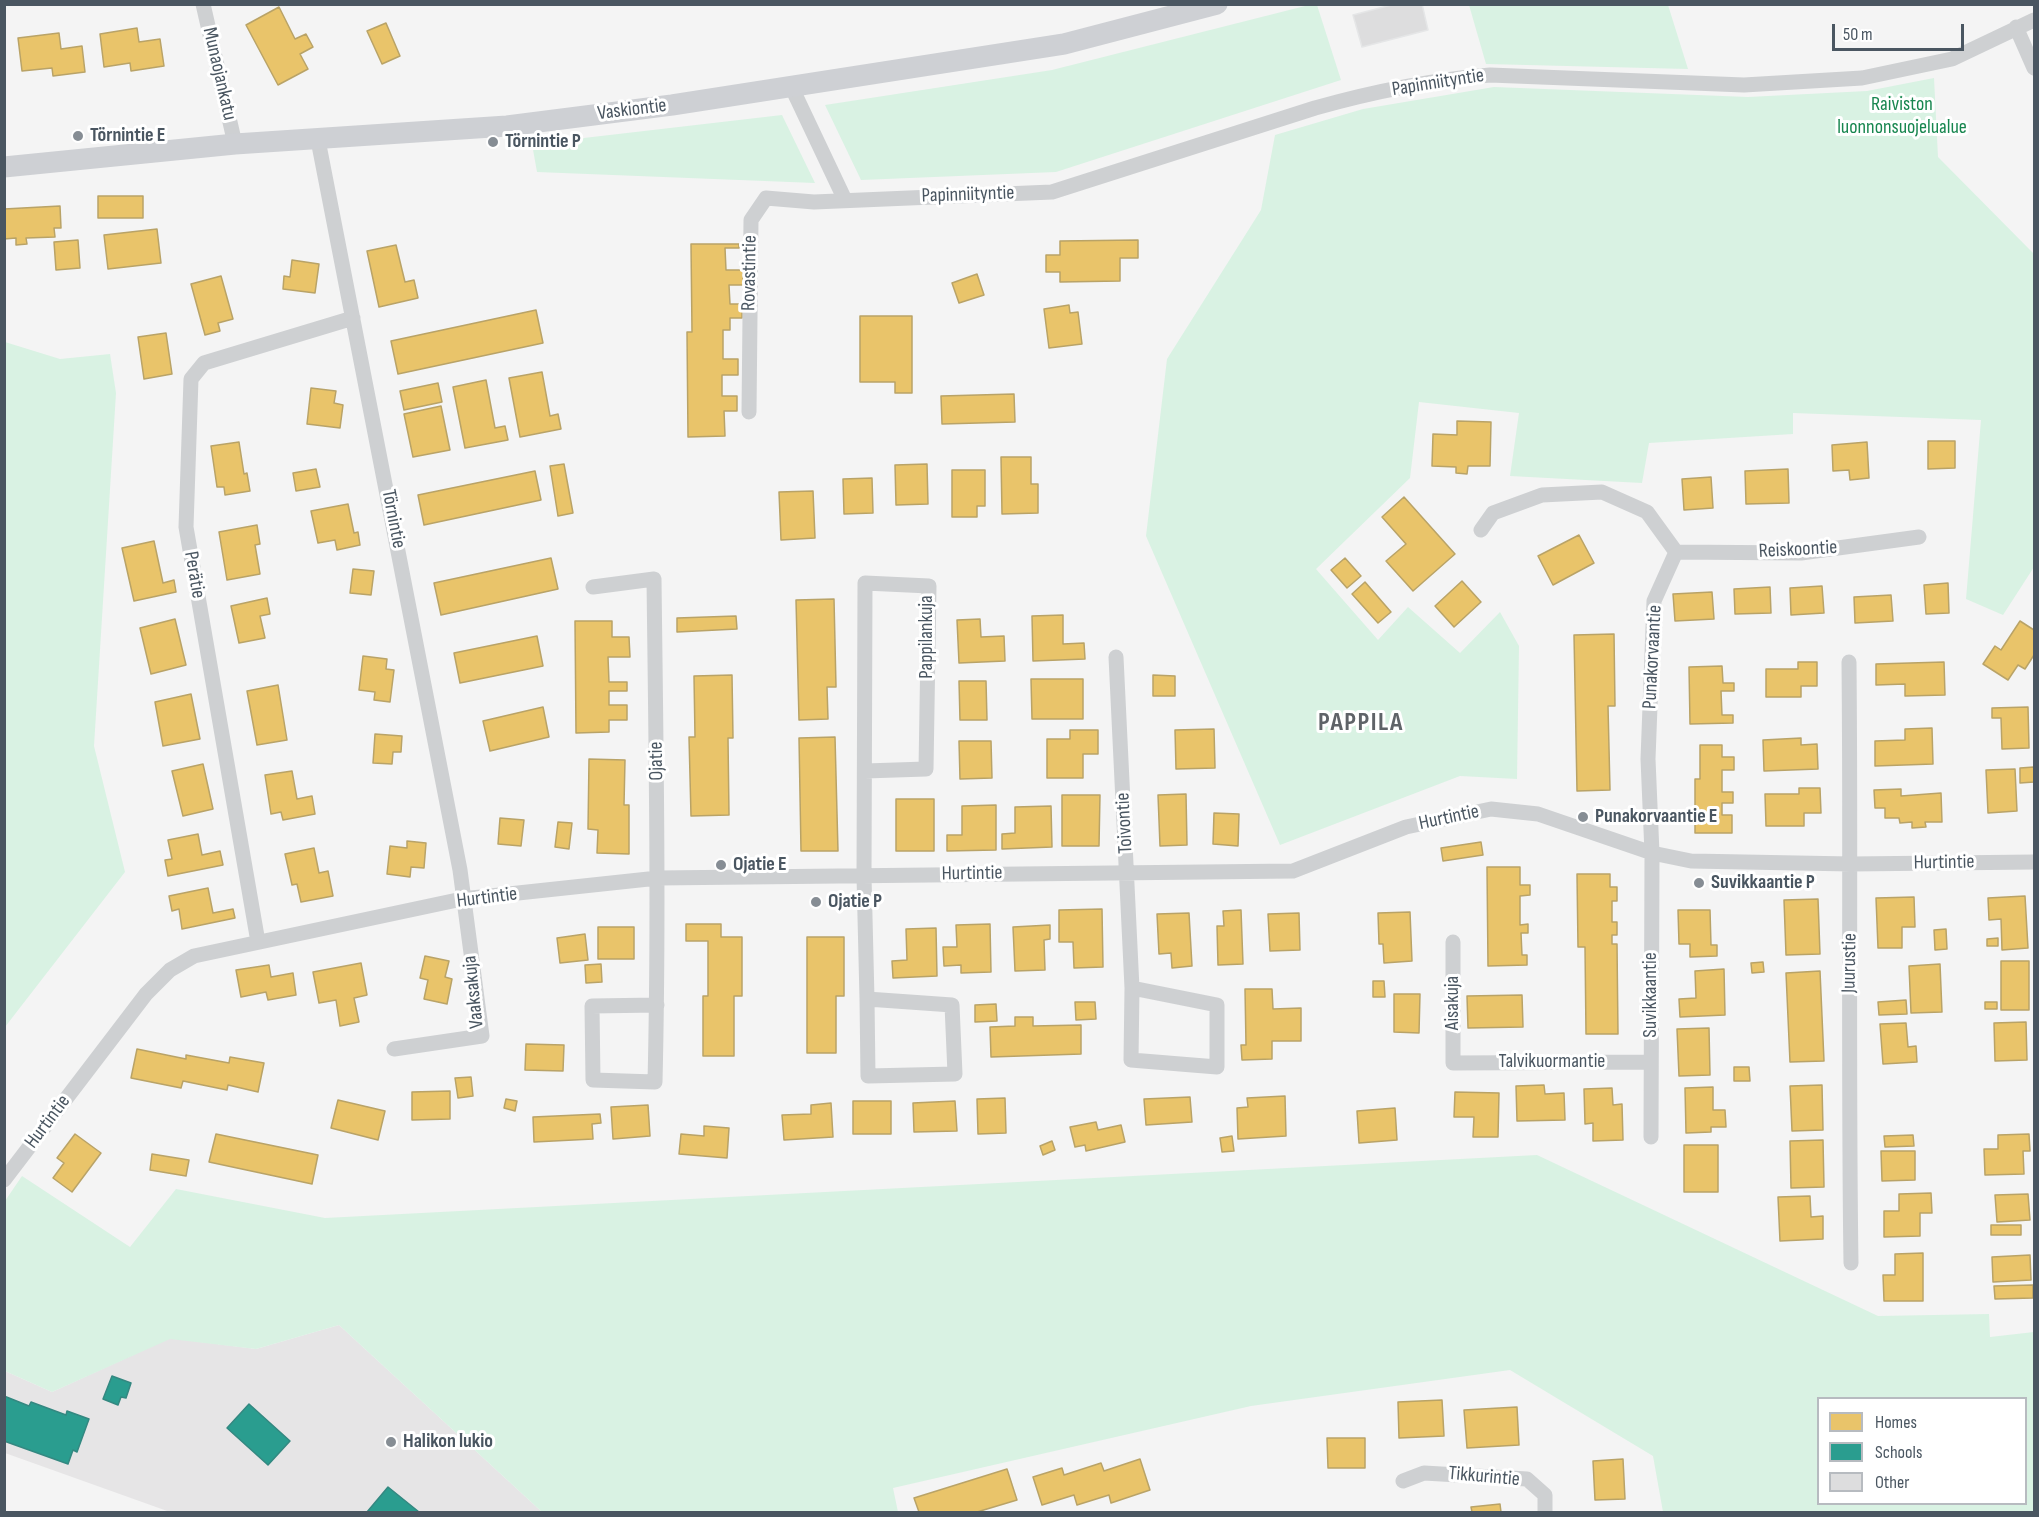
<!DOCTYPE html>
<html>
<head>
<meta charset="utf-8">
<style>
  body { margin:0 }
  #map { position:relative; width:2039px; height:1517px; overflow:hidden; background:#f4f4f4; font-family:"Sofia Sans Condensed",sans-serif }
  canvas { display:block }
  .frame { position:absolute; inset:0; border:6px solid #4a5661; pointer-events:none }
  .legend { position:absolute; left:1817px; top:1397px; width:210px; height:108px; box-sizing:border-box; background:#fff; border:2px solid #b7bbc0; margin:0; padding:8px 10px; list-style:none; font-size:18px; color:#4a5661 }
  .legend li { display:flex; align-items:center; gap:12px; height:30px }
  .legend b { width:30px; border:2px solid #b7bbc0 }
  .scale { position:absolute; left:1832px; top:24px; width:132px; height:27px; box-sizing:border-box; border:3px solid #4a5661; border-top:0; padding-left:8px; font-size:18px; line-height:21px; white-space:nowrap; color:#4a5661; -webkit-text-stroke:4px #fff; paint-order:stroke }
</style>
</head>
<body>
<div id="map">
<canvas width="2039" height="1517"></canvas>
<div class="frame"></div>
<ul class="legend">
<li><b style="height:16px;background:#e9c46a"></b>Homes</li>
<li><b style="height:16px;background:#2a9d8f"></b>Schools</li>
<li><b style="height:16px;background:#ddddde"></b>Other</li>
</ul>
<div class="scale">50 m</div>
</div>
<script>
const context = document.querySelector('canvas').getContext('2d');
context.lineJoin = 'round';
function paint(path, color) { context.fillStyle = color; context.fill(path, 'evenodd'); }
function trace(path, color, width, dash) { context.strokeStyle = color; context.lineWidth = width; context.lineCap = dash ? 'butt' : 'round'; context.setLineDash(dash || []); context.stroke(path); }
function write(font, color, halo, rows, align = 'center') {
  context.font = font + ' "Sofia Sans Condensed",sans-serif'; context.lineWidth = 6; context.setLineDash([]); context.textBaseline = 'middle'; context.strokeStyle = halo; context.fillStyle = color; for (const [text, x, y, turn = 0] of rows) {
    context.save(); context.translate(x, y); context.rotate((+turn || 0) * Math.PI / 180); context.textAlign = isNaN(turn) ? turn : align; if (halo) context.strokeText(text, 0, 0); context.fillText(text, 0, 0); context.restore();
  }
}
paint(new Path2D(`
  M339,1325L542,1512H170L5,1453V1371L52,1392L170,1338L256,1349Z`), '#e6e5e6');
paint(new Path2D(`
  M1309,5H1317L1341,80L1056,172L861,180L825,105L1052,70Z
  M1469,5H1668L1688,69L1486,64Z
  M1934,78L1938,157L2034,254V567L2003,615L1966,599L1981,420L1793,413V434L1649,443L1642,483L1510,476L1519,413L1419,402L1410,478L1316,569L1378,640L1408,607L1460,653L1500,612L1519,646L1517,779L1460,776L1280,845L1146,536L1167,359L1261,210L1275,135L1363,109L1494,87L1748,97L1867,91Z
  M782,115L815,183L537,172L532,144Z
  M5,342L60,359L110,354L116,393L94,746L125,872L5,1027Z
  M1537,1155L1878,1316L1989,1314L1990,1337L2034,1332V1512H1663L1653,1456L1510,1370L1251,1406L893,1488L898,1512H542L339,1325L256,1349L170,1339L52,1392L5,1371V1201L22,1176L130,1247L176,1189L325,1218ZM2026,1398V1504H1818V1398Z`), '#d9f2e3');
const homes = new Path2D(`
  M279,7L295,39L306,34L313,47L300,54L308,69L278,85L246,25Z
  M386,23L400,56L382,64L367,31Z
  M137,28L139,42L160,39L164,66L131,71L130,63L104,67L100,34Z
  M59,33L61,49L82,46L85,72L53,76L52,68L22,71L18,38Z
  M98,196H143V218H98Z
  M60,206L61,228H54L55,237L26,238L27,244L16,245V238L4,239V209Z
  M157,229L161,263L108,269L104,235Z
  M78,240L80,268L56,270L54,242Z
  M1138,240V258H1120V281L1060,282V272H1046V255H1060V241Z
  M691,244H739V248H725L726,270H743V285H729L730,304H742V318H730V330H723V359H738V375H722V396H737V411H724L725,436L688,437L687,332H692Z
  M396,245L405,282L414,280L418,298L379,307L367,251Z
  M292,260L319,264L315,293L283,289L284,276L290,277Z
  M977,274L984,295L959,303L952,283Z
  M221,276L233,319L218,323L220,331L205,335L191,284Z
  M1069,305L1070,313L1078,312L1082,344L1049,348L1044,309Z
  M536,310L543,343L398,374L391,341Z
  M860,316H912V393H895V382H860Z
  M166,333L172,374L144,379L138,337Z
  M542,372L550,416L558,414L561,429L520,437L509,378Z
  M486,380L495,428L505,426L508,440L465,448L453,387Z
  M438,383L442,402L404,410L400,391Z
  M311,388L336,391L334,403L343,405L340,428L307,424Z
  M1014,394L1015,422L942,424L941,396Z
  M441,406L450,450L413,457L404,414Z
  M1457,421L1491,422L1490,466H1468L1467,474L1456,473V467L1432,466L1433,434L1457,435Z
  M1928,441H1955V468L1928,469Z
  M239,442L244,474L247,473L250,491L225,495L224,487H217L211,446Z
  M1867,442L1869,478L1850,480L1849,470L1833,471L1832,445Z
  M1001,457H1031V484H1038V513L1002,514Z
  M564,464L573,513L558,516L550,466Z
  M927,464L928,504L896,505L895,465Z
  M316,469L320,487L296,491L293,473Z
  M1788,469L1789,503L1746,504L1745,471Z
  M952,470H985V506H977V517H952Z
  M535,471L541,500L424,525L418,495Z
  M1711,477L1713,508L1684,510L1682,479Z
  M872,478L873,513L844,514L843,479Z
  M813,491L815,538L781,540L779,492Z
  M1404,497L1455,554L1413,591L1386,561L1406,544L1382,517Z
  M348,504L354,533L358,532L360,545L337,550L335,540L318,543L311,511Z
  M257,525L260,544L255,545L260,574L227,580L219,532Z
  M1579,535L1594,563L1553,585L1538,556Z
  M154,541L163,583L174,580L176,592L134,601L122,548Z
  M551,558L558,589L441,615L434,583Z
  M1345,558L1361,576L1347,588L1331,570Z
  M353,569L374,571L371,595L350,593Z
  M1462,581L1481,602L1454,627L1435,606Z
  M1365,582L1391,612L1378,623L1352,594Z
  M1948,583L1949,613L1926,614L1924,585Z
  M1822,586L1824,613L1791,615L1790,588Z
  M1770,587L1771,613L1735,614L1734,589Z
  M1712,592L1714,619L1675,621L1673,594Z
  M1891,595L1893,621L1855,623L1854,597Z
  M267,598L270,614L260,616L265,638L239,643L231,606Z
  M834,599L836,687H827L828,719L799,720L796,600Z
  M1063,615V644L1084,643L1085,659L1033,661L1032,616Z
  M736,616L737,629L677,632V618Z
  M175,619L186,665L151,674L140,628Z
  M980,619L981,637L1004,636L1005,661L959,663L957,620Z
  M575,621H612V637H629L630,657H608L609,682H627V691H609V705H627V720H609V732L576,733Z
  M2020,621L2034,630V655L2025,669L2018,665L2008,680L1983,664L1995,646L2001,650Z
  M1614,634L1615,706H1608L1610,790L1577,791L1574,635Z
  M537,636L543,666L460,683L454,653Z
  M363,656L387,659L386,669L394,670L390,702L374,700L375,692L359,690Z
  M1798,662H1817V686H1801V697H1766V669H1798Z
  M1944,662L1945,695L1905,696V684L1876,685V664Z
  M1722,666L1723,683H1734V691H1721L1722,715H1733V723L1690,724L1689,667Z
  M732,675L733,738H728L729,815L691,816L689,737H695L694,676Z
  M1153,675L1175,676V696H1153Z
  M1031,679H1083V719H1032Z
  M959,681H986L987,720H960Z
  M278,685L287,740L257,745L247,691Z
  M191,694L200,739L163,746L155,702Z
  M543,707L549,737L490,751L483,721Z
  M2028,707L2029,748L2002,749L2001,718H1992V708Z
  M1932,728L1933,764L1875,766V741L1905,740V729Z
  M1214,729L1215,768L1176,769L1175,730Z
  M1070,730H1098V754H1083V778H1047V739H1070Z
  M375,734L402,736L401,752H393L392,764L373,763Z
  M835,737L838,851H801L799,738Z
  M1801,738V745L1817,744L1818,769L1764,771L1763,740Z
  M959,741H991L992,778L960,779Z
  M1700,745H1722V757H1734V770H1722V792H1733V803H1722V815H1732V833H1695V779H1700Z
  M589,759L625,760L624,805H629V854L597,853L598,830L588,829Z
  M203,764L213,809L183,816L172,771Z
  M2034,767V782L2020,783V768Z
  M2015,769L2017,811L1988,813L1986,770Z
  M292,771L297,799L312,796L315,814L283,820L281,812L271,814L265,775Z
  M1799,788H1820L1821,813H1804V826H1766L1765,794H1799Z
  M1901,789V796L1941,793L1942,822H1925L1926,827L1912,828V822L1900,823L1899,818H1885V808H1875L1874,790Z
  M1186,794L1187,845L1160,846L1158,795Z
  M1062,795H1100L1099,846H1062Z
  M896,799H934V851H896Z
  M996,805V850L947,851V835H962V806Z
  M1051,806L1052,847L1002,849V834L1015,833V807Z
  M1214,813L1239,814L1238,846L1213,844Z
  M500,818L524,820L521,846L498,844Z
  M558,822L572,823L569,849L555,847Z
  M198,834L202,855L220,851L223,865L168,876L165,860L172,859L168,840Z
  M407,841L426,843L424,868L411,867L410,877L387,874L390,846L407,848Z
  M1481,842L1483,855L1443,861L1441,848Z
  M314,848L319,873L328,871L333,896L301,902L297,884L292,885L285,854Z
  M1487,867H1520V885H1530V895L1520,896V925L1528,924V933H1521L1522,955H1527V965L1488,966Z
  M1577,874H1610V887H1617V901H1612V922H1617V935H1612V944H1617L1618,1034H1586L1585,947H1578Z
  M208,888L213,913L233,909L235,918L182,929L179,909L172,911L169,896Z
  M2025,896L2028,948L2002,950L2001,919L1989,920L1988,898Z
  M1914,897L1915,927H1902V948H1878L1876,898Z
  M1818,899L1820,954L1786,955L1784,900Z
  M1102,909L1103,967L1074,968L1073,942H1059V910Z
  M1241,910L1243,964L1218,965L1217,926H1224L1223,911Z
  M1678,910H1710L1711,945H1717V956L1690,957V944H1679Z
  M1410,912L1412,961L1384,963L1383,944H1379L1378,913Z
  M1189,913L1192,966L1172,968L1171,953L1159,954L1157,914Z
  M1299,913L1300,950L1270,951L1268,914Z
  M686,924H721V937H742V996H734V1056H703V996H708V941H686Z
  M990,924L991,972L961,973V965L944,966L943,947H957L956,925Z
  M1050,925V939L1044,940L1045,970L1015,971L1013,927Z
  M598,927H634V959H598Z
  M936,928L937,976L893,978L892,961L907,960L906,929Z
  M1946,929L1947,949L1935,950L1934,930Z
  M585,934L588,960L560,963L557,938Z
  M807,937H844V996H836V1053H807Z
  M1998,938V946H1987V939Z
  M425,956L449,961L445,977L452,979L447,1004L424,999L428,980L420,978Z
  M2001,961H2029V1010H2001Z
  M1763,962L1764,972L1752,973L1751,963Z
  M361,963L367,995L354,998L359,1022L340,1026L336,1000L319,1003L313,972Z
  M601,964L602,982L586,983L585,965Z
  M1940,964L1942,1012L1911,1013L1909,966Z
  M269,965L271,977L293,973L296,995L268,1000L266,992L241,997L236,970Z
  M1724,969L1725,1015L1680,1017L1679,999L1696,998L1695,971Z
  M1820,971L1824,1061L1790,1062L1786,973Z
  M1373,981H1384L1385,997H1373Z
  M1245,989H1272L1273,1009L1301,1008V1041H1272V1059L1242,1060L1241,1045H1246Z
  M1394,994H1420L1419,1033L1394,1032Z
  M1522,995L1523,1027L1468,1028L1467,996Z
  M1906,1000L1907,1014L1879,1015L1878,1002Z
  M1075,1002H1095L1096,1019L1076,1020Z
  M1985,1002H1997V1009H1985Z
  M996,1004L997,1021L975,1022V1005Z
  M1015,1017H1033V1026L1081,1025V1054L991,1057L990,1027L1015,1026Z
  M2026,1022L2027,1060L1995,1061L1994,1023Z
  M1906,1023L1908,1047L1916,1046L1917,1062L1883,1064L1880,1024Z
  M1709,1028L1710,1075L1679,1076L1677,1029Z
  M526,1044L564,1045L563,1071L525,1070Z
  M137,1049L186,1059V1055L229,1063L230,1057L264,1063L258,1092L228,1085L227,1090L183,1081L181,1088L131,1078Z
  M1734,1067H1749L1750,1081H1734Z
  M471,1077L473,1096L458,1098L455,1078Z
  M1544,1085L1545,1094L1564,1093L1565,1120L1517,1121L1516,1086Z
  M1822,1085L1823,1130L1792,1131L1790,1086Z
  M1713,1087V1110H1725L1726,1127H1711V1132L1686,1133L1685,1088Z
  M1612,1088L1613,1105L1622,1104L1623,1140L1593,1141V1123L1585,1124L1584,1089Z
  M450,1091V1119L412,1120V1092Z
  M1455,1092L1499,1093L1498,1137H1473L1474,1117H1454Z
  M1285,1096L1286,1136L1238,1139L1237,1108L1248,1107L1247,1098Z
  M1190,1097L1192,1122L1146,1125L1144,1099Z
  M1005,1098L1006,1133L978,1134L977,1099Z
  M506,1099L517,1101L515,1111L504,1108Z
  M338,1100L385,1111L378,1140L331,1128Z
  M853,1101H891V1134H853Z
  M955,1101L957,1131L914,1132L913,1103Z
  M831,1103L833,1137L784,1140L782,1115L811,1114V1105Z
  M648,1105L650,1136L613,1139L611,1107Z
  M1395,1108L1397,1140L1359,1143L1357,1111Z
  M600,1114L601,1123L592,1124L593,1139L534,1142L533,1117Z
  M1096,1122L1098,1130L1121,1125L1125,1142L1086,1151L1085,1145L1075,1147L1070,1127Z
  M704,1126L729,1128L727,1158L679,1154L681,1134L704,1136Z
  M75,1134L101,1153L72,1192L53,1178L64,1163L57,1158Z
  M216,1134L318,1155L312,1184L209,1162Z
  M2029,1134L2030,1151H2023L2024,1174L1985,1175L1984,1149H1998V1135Z
  M1913,1135L1914,1146L1885,1147L1884,1136Z
  M1232,1136L1234,1151L1222,1152L1220,1138Z
  M1823,1140L1824,1187L1791,1188L1790,1141Z
  M1052,1141L1055,1150L1043,1155L1040,1146Z
  M1684,1145H1718V1192H1684Z
  M1881,1151H1915V1180L1882,1181Z
  M152,1154L189,1160L186,1176L150,1170Z
  M1931,1193L1932,1213H1920V1236L1884,1237V1211H1899V1194Z
  M2028,1194L2030,1220L1997,1222L1995,1195Z
  M1810,1196L1811,1217L1823,1216V1239L1780,1241L1778,1197Z
  M1991,1225H2021V1235H1991Z
  M1923,1253V1301H1884L1883,1275H1895V1254Z
  M2030,1255L2031,1280L1993,1282L1992,1257Z
  M2033,1285V1298L1995,1299L1994,1286Z
  M1442,1400L1444,1436L1399,1438L1398,1402Z
  M1517,1407L1519,1445L1467,1448L1464,1410Z
  M1327,1438H1365V1468H1328Z
  M1140,1459L1150,1490L1111,1503L1109,1495L1077,1505L1074,1495L1042,1505L1033,1477L1062,1468L1064,1475L1101,1463L1104,1471Z
  M1623,1459L1625,1499L1595,1500L1593,1461Z
  M1007,1469L1017,1500L977,1512H919L914,1498Z
  M1500,1504L1501,1512H1472L1471,1507Z`);
paint(homes, '#e9c46a');
trace(homes, '#b9a367', 1.5);
const schools = new Path2D(`
  M112,1376L131,1383L126,1398L121,1397L118,1405L103,1399Z
  M4,1396L29,1406L31,1402L66,1415L67,1411L89,1419L77,1452L73,1450L68,1464L4,1441Z
  M249,1404L290,1441L268,1465L227,1428Z
  M388,1487L419,1512H367Z`);
paint(schools, '#2a9d8f');
trace(schools, '#348881', 1.5);
const building = new Path2D(`
  M1395,4H1422L1428,30L1362,47L1353,15Z`);
paint(building, '#ddddde');
trace(building, '#e5e6e7', 1.5);
trace(new Path2D(`
  M203,4L235,144
  M2016,27L2034,68
  M792,88L845,200
  M318,140L460,870L482,1036L394,1049
  M749,412L751,220L766,198L814,202L1052,192L1315,108C1372,92 1431,80 1490,75L1744,85L1862,78L1952,59L2034,20
  M1481,530L1493,513L1542,495L1602,492L1647,512L1676,552L1654,601L1648,759L1652,853L1651,1137
  M1676,552L1801,553L1919,537
  M593,587L654,579C656,746 659,914 655,1082L593,1080L592,1006L657,1005
  M1116,657L1132,988L1217,1005V1067L1131,1060L1132,988
  M1849,662C1851,863 1848,1063 1851,1263
  M865,771L926,769L929,586L865,583L864,876L867,999L952,1005L955,1074L868,1076L867,999
  M258,942L186,527L191,379L204,363L353,318
  M1453,942V1063L1651,1062
  M4,1180L146,994L170,970L194,956L462,899L658,878L1293,871L1406,827L1491,809L1538,814L1652,853L1691,861L1851,864L2034,862
  M1403,1481L1424,1473L1527,1479L1545,1495V1512`), '#ced0d2', 15);
trace(new Path2D(`
  M4,167L235,144L507,126L672,105L1064,44L1217,4`), '#ced0d4', 21);
for (const [x, y, r, color] of [
  [78,136,6,"#868d94"],
  [493,142,6,"#868d94"],
  [1583,817,6,"#868d94"],
  [721,865,6,"#868d94"],
  [1699,883,6,"#868d94"],
  [816,902,6,"#868d94"],
  [391,1442,6,"#868d94"]
]) { const dot = new Path2D(); dot.arc(x, y, r, 0, 2 * Math.PI); context.fillStyle = color; context.fill(dot); trace(dot, '#fff', 2); }
write('20px', '#4a5661', '#fff', [
  ["Munaojankatu",219,74,77],
  ["Papinniityntie",1438,83,-9],
  ["Vaskiontie",632,110,-7],
  ["Papinniityntie",968,195,-2],
  ["Rovastintie",750,273,-89],
  ["Törnintie",393,519,79],
  ["Reiskoontie",1798,550,-3],
  ["Perätie",194,575,80],
  ["Pappilankuja",927,637,-90],
  ["Punakorvaantie",1653,657,-87],
  ["Ojatie",657,761,-91],
  ["Hurtintie",1449,818,-12],
  ["Toivontie",1125,823,-93],
  ["Hurtintie",1944,863,-1],
  ["Hurtintie",972,874,-1],
  ["Hurtintie",487,898,-7],
  ["Juurustie",1850,963,-89],
  ["Vaaksakuja",474,992,-96],
  ["Suvikkaantie",1651,995,-90],
  ["Aisakuja",1453,1003,-90],
  ["Talvikuormantie",1552,1062],
  ["Hurtintie",48,1122,-53],
  ["Tikkurintie",1484,1477,5]
]);
write('20px', '#17864f', '#fff', [
  ["Raiviston",1902,105],
  ["luonnonsuojelualue",1902,128]
]);
write('bold 20px', '#4a5661', '#fff', [
  ["Törnintie E",90,136],
  ["Törnintie P",505,142],
  ["Punakorvaantie E",1595,817],
  ["Ojatie E",733,865],
  ["Suvikkaantie P",1711,883],
  ["Ojatie P",828,902],
  ["Halikon lukio",403,1442]
], 'left');
context.letterSpacing = '1.5px';
write('bold 26px', '#5f6368', '#fff', [
  ["PAPPILA",1361,723]
]);
context.letterSpacing = '0px';
</script>
</body>
</html>
